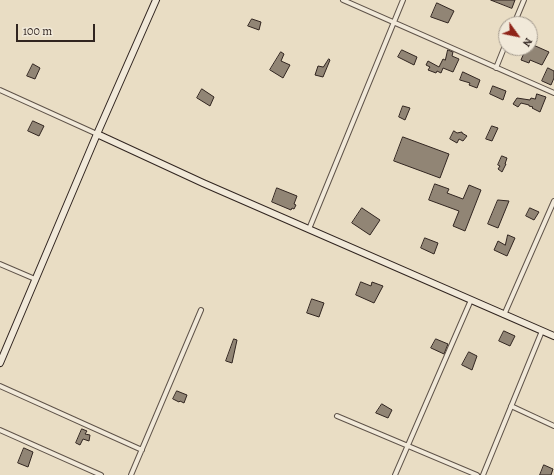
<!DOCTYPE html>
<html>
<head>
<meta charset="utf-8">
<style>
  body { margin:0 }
  #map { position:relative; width:554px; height:475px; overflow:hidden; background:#e9ddc4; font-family:Alegreya,serif }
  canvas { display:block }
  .north { position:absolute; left:498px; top:16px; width:40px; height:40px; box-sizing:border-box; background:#f1e9d9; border:1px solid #a49b8f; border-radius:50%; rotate:123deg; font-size:11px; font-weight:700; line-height:16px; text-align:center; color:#312520 }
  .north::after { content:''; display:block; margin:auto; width:14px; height:18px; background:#8f2418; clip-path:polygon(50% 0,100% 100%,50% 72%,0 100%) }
  .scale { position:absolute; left:16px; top:24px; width:79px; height:18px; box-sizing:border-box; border:2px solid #312520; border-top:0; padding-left:5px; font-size:12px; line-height:14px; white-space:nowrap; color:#312520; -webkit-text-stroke:3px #f1e9d9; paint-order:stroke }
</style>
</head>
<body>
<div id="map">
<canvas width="554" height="475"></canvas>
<div class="north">N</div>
<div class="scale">100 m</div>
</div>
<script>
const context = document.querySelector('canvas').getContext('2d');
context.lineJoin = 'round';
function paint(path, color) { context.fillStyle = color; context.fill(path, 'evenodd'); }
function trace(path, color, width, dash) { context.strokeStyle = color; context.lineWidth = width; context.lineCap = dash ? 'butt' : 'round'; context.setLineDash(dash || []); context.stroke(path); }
const building = new Path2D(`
  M491,0H515L512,8Z
  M437,3L454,11L448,23L431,17Z
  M252,19L261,22L259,30L248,26Z
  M531,44L549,52L542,65L530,60L529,63L521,60L526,48H530Z
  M402,50L417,57L414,65L398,57Z
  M448,50L453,52L452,56L459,59L453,72L443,68L441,73L437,71L436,73L428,70L430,67L426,65L428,61L439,67L443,59L445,60Z
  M281,52L284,54L281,61L290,65L283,78L270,70Z
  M329,59L330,60L323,77L315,75L318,66L323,67Z
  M33,64L40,68L35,79L27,76Z
  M548,68L554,71V78L551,85L542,81Z
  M463,72L480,80L477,88L469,85L470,83L460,80Z
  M493,86L506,91L503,100L490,94Z
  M202,89L214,97L210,106L197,98Z
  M537,94L546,97L540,112L532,108L533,107L529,106V105L521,103L518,107L513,104L517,98L530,100L531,98L535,99Z
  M403,106L410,108L405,120L399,117Z
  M33,121L44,126L39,136L28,131Z
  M492,126L498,128L492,141L486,139Z
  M454,131L457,133L462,132V133L467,136L463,141L459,139L457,143L450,139Z
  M403,137L449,154L440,178L394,161Z
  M502,156L507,158L505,164H506L502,172L498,169L500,166L498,165Z
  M435,184L449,189L447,193L463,199L469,185L481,190L465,231L453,226L459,211L429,200Z
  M277,188L297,196L294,204L296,205L294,209L292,208L291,210L272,202Z
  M498,200L509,201L498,228L488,224Z
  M362,208L380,220L370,235L352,223Z
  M530,208L539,212L534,220L526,216Z
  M508,235L515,238L507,256L494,250L498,241L505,245Z
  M425,238L438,243L434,254L421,248Z
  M361,282L371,286L372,282L383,286L374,303L356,295Z
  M312,299L324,303L319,317L307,313Z
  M504,331L515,336L510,346L499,341Z
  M234,339L237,340L232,363L226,361Z
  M436,339L448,344L444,354L431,348Z
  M469,352L477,356L472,370L462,365Z
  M177,391L187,395L184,403L180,401L179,402L173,399Z
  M382,404L392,410L388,418L376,413Z
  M82,429L87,431L85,434L90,435L89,441L83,439L80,445L76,443Z
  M24,448L33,452L28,467L18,463Z
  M544,465L553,469L551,475H540Z`);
paint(building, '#918575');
trace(building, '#312520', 1);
const street = new Path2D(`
  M343,0L554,93
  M514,24L524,0
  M496,68L506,43
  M0,90L97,134
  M309,229L403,0
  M0,264L35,279
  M504,315L554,201
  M0,386L142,450
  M511,406L554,426
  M337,416L477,475
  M0,430L101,475
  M131,475L201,310
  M395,475L471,300
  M483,475L542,331`);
const secondary = new Path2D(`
  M97,134L203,183L554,336
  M0,363L97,134L156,0`);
trace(street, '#5f5349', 6);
trace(secondary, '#312520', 8);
trace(street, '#f1e9d9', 4);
trace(secondary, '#f1e9d9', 6);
</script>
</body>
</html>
